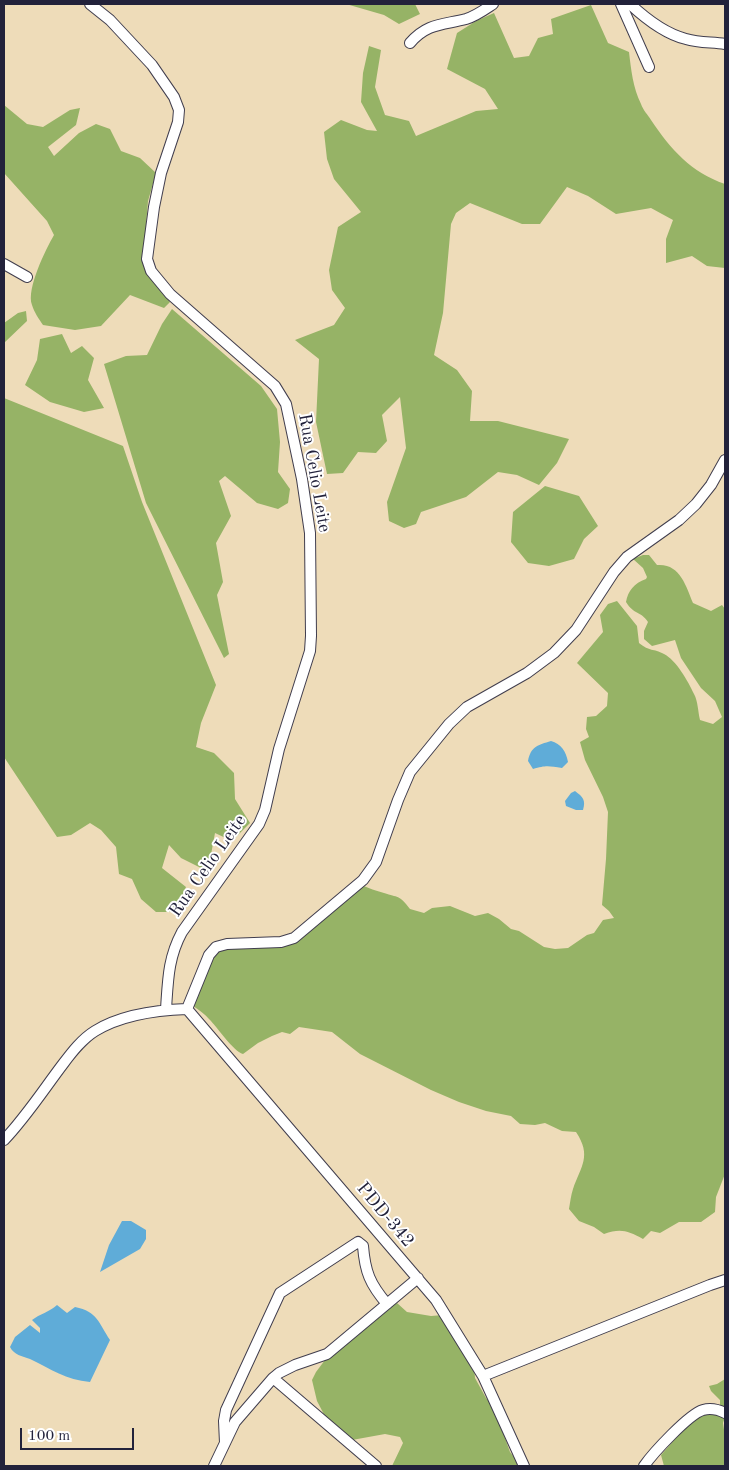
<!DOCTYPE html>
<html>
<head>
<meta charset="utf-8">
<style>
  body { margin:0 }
  #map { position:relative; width:729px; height:1470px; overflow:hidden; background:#eedcb9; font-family:"Old Standard TT",serif }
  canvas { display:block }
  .frame { position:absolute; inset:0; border:5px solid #22223b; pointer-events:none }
  .scale { position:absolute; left:20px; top:1428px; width:114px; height:22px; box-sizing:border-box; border:2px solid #22223b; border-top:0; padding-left:6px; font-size:15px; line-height:18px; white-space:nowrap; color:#22223b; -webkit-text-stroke:4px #fff; paint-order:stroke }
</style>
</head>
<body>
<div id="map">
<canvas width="729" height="1470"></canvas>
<div class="frame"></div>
<div class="scale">100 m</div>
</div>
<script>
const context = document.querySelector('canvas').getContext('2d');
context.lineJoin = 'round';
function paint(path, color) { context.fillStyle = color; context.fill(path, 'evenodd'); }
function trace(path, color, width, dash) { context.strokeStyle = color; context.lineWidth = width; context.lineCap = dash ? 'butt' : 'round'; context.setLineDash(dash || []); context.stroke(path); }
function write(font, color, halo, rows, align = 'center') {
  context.font = font + ' "Old Standard TT",serif'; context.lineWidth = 4; context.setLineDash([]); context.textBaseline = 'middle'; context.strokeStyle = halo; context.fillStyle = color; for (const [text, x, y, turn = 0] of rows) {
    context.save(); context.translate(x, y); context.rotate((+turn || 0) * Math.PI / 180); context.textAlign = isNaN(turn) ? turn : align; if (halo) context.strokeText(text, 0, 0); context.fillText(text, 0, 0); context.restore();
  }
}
paint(new Path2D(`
  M346,4H415L420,14L399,24L384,15Z
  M591,5L608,43L629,52C631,69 633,88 641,104C643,110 648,115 651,120C671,150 691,172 725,184V268L707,266L692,256L666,263V239L673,220L651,208L616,214L588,196L567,187L540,224H522L470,203L456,213L451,224L443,313L434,355L457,370L472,391L470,421H498L569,439L557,463L539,485L517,475L498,472L466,497L421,512L416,524L404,528L389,521L387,502L406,448L400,397L382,415L387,441L376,453L358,452L343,473L327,474L316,422L319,359L295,340L334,325L345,308L332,290L329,270L338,227L361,212L334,179L327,159L324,132L341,120L367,130L377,131L361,102L363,73L369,46L381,50L375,87L385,115L409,121L416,136L476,111L498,109L485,89L447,69L457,33L476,21L494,13L514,58L529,56L538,38L553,34L551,19Z
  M4,105L27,124L43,127L70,110L80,108L76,125L48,147L54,156L79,133L96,124L110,129L121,151L140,158L156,173L148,201L143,263L152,280L170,302L164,308L130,295L101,326L75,330L43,325C39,319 34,312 32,305C26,289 46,249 54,235L47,221L4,173Z
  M172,309L261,386L277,409L280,442L278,472L290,489L288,503L278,509L257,503L225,476L219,481L231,516L216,543L223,582L217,595L229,654L224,658L146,503L104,364L126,356L147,355L162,324Z
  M26,311L27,321L4,343V323L18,313Z
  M62,334L71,353L82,346L94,358L88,380L104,408L84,412L50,402L25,385L37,360L40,339Z
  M4,398L123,446L142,502L216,685L201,723L196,747L214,753L234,773L235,799L250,823L232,841L215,833L210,860L201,868L181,858L169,845L162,868L186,887L176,912H156L141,899L132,879L119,874L116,847L101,830L90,823L71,835L57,837L4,757Z
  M545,486L579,496L598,526L584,539L574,559L549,566L528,563L511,542L513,512Z
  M643,555H649L657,565C680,563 686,586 693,603L711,611L722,605L725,609V1174L716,1197L715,1212L701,1222H679L660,1233L651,1231L643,1239C628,1231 621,1228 604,1234L594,1227L579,1221L569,1209C570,1203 571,1195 573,1189C581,1166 592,1156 576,1132L562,1131L545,1123L535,1125L520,1124L511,1116L486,1111L459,1102L431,1090L360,1054L332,1032L299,1027L290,1034L282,1032L272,1036L258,1043L243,1054C233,1051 218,1028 209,1019C205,1014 199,1010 193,1006L213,956L222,950L234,948L287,945L361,885C369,888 376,891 384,893C398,898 399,894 410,909L424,913L432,908L450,906L475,916L488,913L499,919L511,929L519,931L544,947L555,949L568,948L587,935L594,933L603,920L614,918L609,911L602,905L606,859L608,812L603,797L585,760L580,742L589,737L586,729L587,717L596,716L607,706L608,693L577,663L603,632L600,615L608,604L617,601L637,626L639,643C650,652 653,648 664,654C676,660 688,681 694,694C698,701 698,712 700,720L713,724L722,717L715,701L701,688L681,658L675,640L652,646L644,639V631L648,622C641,611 634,615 626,602C628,591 634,583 646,579L647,577L643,568L633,559Z
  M397,1303L407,1312L431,1316L443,1315L473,1355L475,1378L486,1398L494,1407L510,1452L521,1466H392L403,1443L400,1437L385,1434L352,1440L328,1422L317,1401L312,1380L316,1372L331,1352L358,1323Z
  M725,1379V1417L723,1423L725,1436V1466H664L661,1455L697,1414L720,1406V1400L711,1391L709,1386L717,1384Z`), '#96b366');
paint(new Path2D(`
  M551,741C561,744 566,751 568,762L562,768C549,766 546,765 533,769L528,761C531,746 538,745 551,741Z
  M575,791C583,797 586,800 583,810H576L566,806L565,801L571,793Z
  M122,1221H131L146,1230V1239L140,1249L100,1272L109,1245Z
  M57,1305L67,1313L75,1307C98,1312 98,1322 110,1340L90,1382C66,1380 51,1369 30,1359C22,1356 14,1355 10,1347L15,1337L30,1325L40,1333V1328L32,1320C40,1314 49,1312 57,1305Z`), '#5facd8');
const minor = new Path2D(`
  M90,4L110,20L152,65L174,97L179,110L178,122L161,173L154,207L147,259L151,271L170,294L275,386L286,404L302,479L310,533L311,636L310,651L279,749L265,810L259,824L182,932C168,958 168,980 166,1009
  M621,4L649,67
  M630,4C645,18 666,34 686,39C699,43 712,42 725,44
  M410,43C427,23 443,25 466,19C476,16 484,10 493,4
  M4,264L27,277
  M187,1009L436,1300L483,1376L524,1466
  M4,1140C26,1117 44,1089 63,1064C72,1052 82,1039 95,1031C121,1015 157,1010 187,1009L209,955L216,947L227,944L281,942L294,938L363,880L376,862L398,800L410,772L449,724L467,707L527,673L554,653L576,630L614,572L627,557L679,520L696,504L711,485L725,460
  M483,1376L710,1285L725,1280
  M273,1378L376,1466
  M225,1443L224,1421L226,1410L280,1293L358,1242L363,1246C365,1272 370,1284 387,1304
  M214,1466L235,1422L273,1378L279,1373L295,1365L327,1354L418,1278
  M644,1466C653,1453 689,1414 703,1410C710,1408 719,1410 725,1413`);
trace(minor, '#413e4e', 12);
trace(minor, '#fff', 10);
write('18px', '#22223b', '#fff', [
  ["Rua Celio Leite",314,473,80],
  ["Rua Celio Leite",208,866,-55],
  ["PDD-342",385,1215,50]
]);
</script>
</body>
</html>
